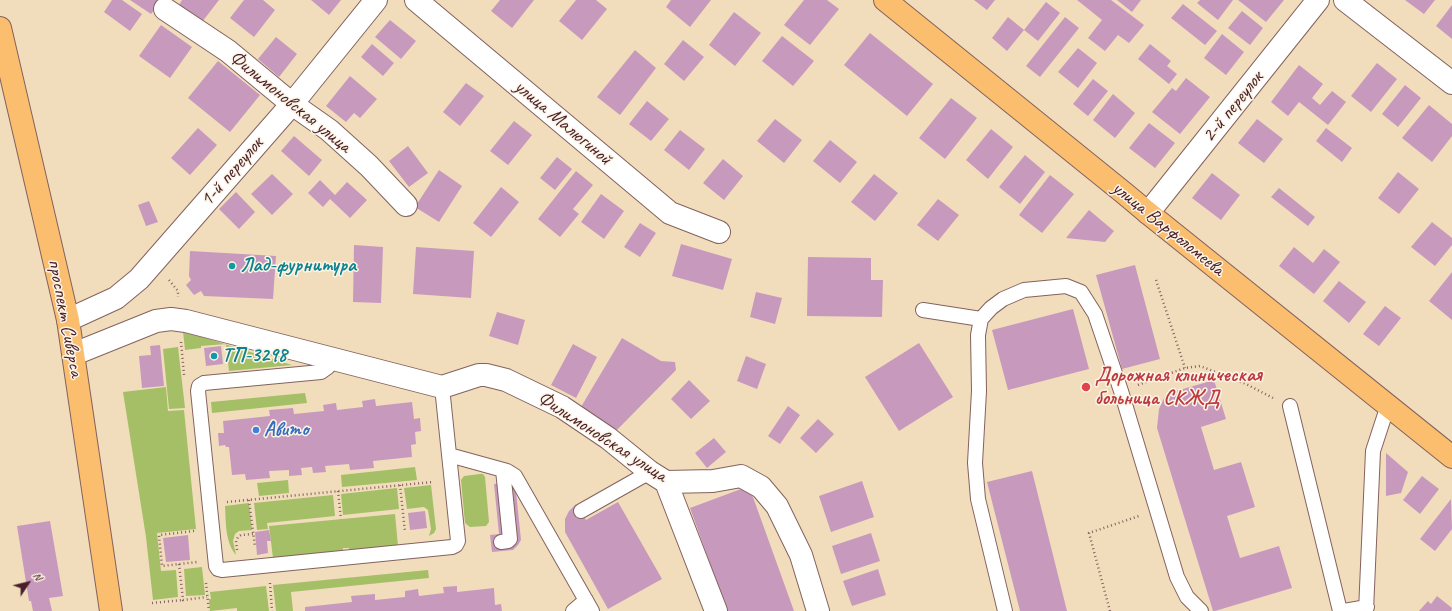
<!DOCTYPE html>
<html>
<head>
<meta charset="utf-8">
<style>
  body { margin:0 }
  #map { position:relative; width:1452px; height:611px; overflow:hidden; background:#f1ddbc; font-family:Caveat,sans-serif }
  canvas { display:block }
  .north { position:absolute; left:8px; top:563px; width:40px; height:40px; -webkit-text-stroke:3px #fcf5e5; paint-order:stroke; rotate:55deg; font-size:11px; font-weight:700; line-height:16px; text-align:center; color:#4a1f2b }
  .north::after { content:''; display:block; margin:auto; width:14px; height:18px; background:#4a1f2b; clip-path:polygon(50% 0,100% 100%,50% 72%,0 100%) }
</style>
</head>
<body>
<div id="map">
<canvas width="1452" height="611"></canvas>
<div class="north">N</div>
</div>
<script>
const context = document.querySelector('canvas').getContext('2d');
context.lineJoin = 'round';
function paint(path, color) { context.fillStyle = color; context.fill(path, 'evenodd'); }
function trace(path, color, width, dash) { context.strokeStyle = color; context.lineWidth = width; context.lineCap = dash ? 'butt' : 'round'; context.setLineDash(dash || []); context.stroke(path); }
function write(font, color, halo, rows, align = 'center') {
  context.font = font + ' Caveat,sans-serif'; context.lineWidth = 3; context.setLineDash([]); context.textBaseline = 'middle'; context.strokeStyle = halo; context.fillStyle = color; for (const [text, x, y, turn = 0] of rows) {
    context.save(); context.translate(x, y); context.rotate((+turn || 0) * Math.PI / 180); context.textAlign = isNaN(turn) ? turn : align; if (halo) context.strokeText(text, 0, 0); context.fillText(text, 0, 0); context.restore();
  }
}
paint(new Path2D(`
  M183,331L292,365L229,371L226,344L201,346V348L185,350Z
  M178,347L185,408L169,409L163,349Z
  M166,387L168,411L184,410L196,529L157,533L161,571L176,570L178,597L153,600L146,537L123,392Z
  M305,393L307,403L212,413L211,402Z
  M415,467L417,480L342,487L341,475Z
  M480,474H483L485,477L489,522L486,526L470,527L465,523L461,480L464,476Z
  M288,480L289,493L259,496L257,483Z
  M431,485L436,529L434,533L429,536L431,529L428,510L424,507L407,509L404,488Z
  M397,488L399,509L343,515L341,494Z
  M333,495L335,516L267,523L268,529L257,530L254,503Z
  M249,503L252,530L239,531L235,534L233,541L236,555C225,542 226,522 225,506Z
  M395,514L398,546L350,551L349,548H343V551L273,558L269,526Z
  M202,567L205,595L186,596L184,569Z
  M428,570L429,578L291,592L293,611H276L273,585Z
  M266,586L269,611H237V608L210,611L209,599H211L210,592Z`), '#a4bf66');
paint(new Path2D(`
  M112,0H122L142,14L130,31L104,12Z
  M130,0H162L151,14Z
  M182,0H219L202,22L179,5Z
  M244,0H263L275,10L254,37L230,18Z
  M311,0H341L329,15Z
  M500,0H534L512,28L491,11Z
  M576,0H596L607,9L582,40L559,21Z
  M671,0H711L690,27L666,7Z
  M804,0H827L839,9L810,45L784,25Z
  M974,0H995L987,10Z
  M1077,0H1111L1144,25L1129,43L1118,35L1105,51L1088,38L1102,20Z
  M1117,0H1141L1132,12Z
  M1200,0H1233L1218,20L1197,3Z
  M1238,0H1284L1266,22Z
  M1405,0H1435L1424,14Z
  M1046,2L1060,13L1038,41L1024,30Z
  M1183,4L1217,31L1205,45L1171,18Z
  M1452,5V39L1436,26Z
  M1242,11L1263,28L1250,45L1228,28Z
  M734,12L761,33L735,66L709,45Z
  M1008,17L1024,30L1007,51L992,38Z
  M1065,17L1079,28L1040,77L1026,66Z
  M390,20L416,41L401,59L375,37Z
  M161,25L192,47L170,78L139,56Z
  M870,33L933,84L907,116L844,65Z
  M1222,34L1244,52L1226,75L1204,58Z
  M782,36L814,61L793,86L762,61Z
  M276,37L297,54L279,77L258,59Z
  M683,40L704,57L684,81L664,64Z
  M372,44L394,63L383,76L361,57Z
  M1150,44L1171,61L1167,66L1177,74L1169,84L1138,59Z
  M1078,48L1097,63L1078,88L1058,72Z
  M635,50L656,68L620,115L597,97Z
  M218,61L260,95L230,132L188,98Z
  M1377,63L1397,79L1371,112L1351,96Z
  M1299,65L1323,84L1312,98L1320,105L1332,91L1346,102L1328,125L1299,102L1288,116L1271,102Z
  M350,76L377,99L360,118L354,113L346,122L326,106Z
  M1186,78L1210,97L1180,134L1152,112L1172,88L1176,91Z
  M1093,79L1108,91L1088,116L1073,104Z
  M466,83L484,96L460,126L443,112Z
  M1405,85L1421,98L1398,127L1382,114Z
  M1113,94L1135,113L1115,138L1093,120Z
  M951,98L977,118L945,159L919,138Z
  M647,101L669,119L651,141L629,124Z
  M1429,105L1452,124V136L1432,162L1402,138Z
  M775,119L802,140L784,163L757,141Z
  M1257,119L1283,139L1264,163L1238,143Z
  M514,121L532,135L508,165L490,151Z
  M1149,123L1175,143L1155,168L1129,148Z
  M198,128L217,145L190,175L171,158Z
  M1326,128L1352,148L1342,162L1316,141Z
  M991,129L1013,147L988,179L966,160Z
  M680,130L705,149L689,170L664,150Z
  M294,136L322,160L309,176L281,151Z
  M830,140L857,162L840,183L813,161Z
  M408,146L428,173L409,187L389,161Z
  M1025,155L1045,172L1020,204L999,187Z
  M557,157L572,169L555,190L540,178Z
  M723,159L743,176L724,200L703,183Z
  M439,170L462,186L439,222L415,207Z
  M576,171L593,185L573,209L579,214L560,237L538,219Z
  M1398,172L1419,189L1399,214L1378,198Z
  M1212,173L1240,195L1221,220L1192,198Z
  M272,174L293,194L272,215L251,194Z
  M874,174L898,193L875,221L851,202Z
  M1050,175L1074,194L1042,233L1019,215Z
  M320,180L335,195L347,182L367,200L350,218L330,199L323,207L308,193Z
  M501,187L519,202L491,237L473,223Z
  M1279,188L1315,217L1308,226L1271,197Z
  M236,192L255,212L239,229L219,209Z
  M601,194L624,211L604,239L581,222Z
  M938,199L959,215L938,241L917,225Z
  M149,201L158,222L146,226L138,205Z
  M1089,210L1114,231L1105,242L1066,238Z
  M1432,222L1452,238V245L1435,266L1411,247Z
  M640,223L656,233L640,257L624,247Z
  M681,244L732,259L723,290L672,276Z
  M354,245L383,247L381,303L353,302Z
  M416,247L474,251L471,298L413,294Z
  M1294,247L1313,263L1324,249L1340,262L1314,294L1279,266Z
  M190,251L276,256L273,299L204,296L201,291L194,295L186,285L191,280L189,276Z
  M808,257L871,258V280H883L882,317L807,316Z
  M1135,265L1160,359L1122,369L1096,275Z
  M1452,272V320L1429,301Z
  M1339,281L1366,302L1349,323L1323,301Z
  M756,292L782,298L775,324L750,317Z
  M1385,306L1401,318L1379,346L1363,334Z
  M1073,309L1089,369L1008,390L992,330Z
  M497,312L525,320L518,345L489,336Z
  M622,338L661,361L675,362L676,370L612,435L578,412Z
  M919,343L953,397L899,431L865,377Z
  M573,344L597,357L576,398L551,385Z
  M160,345L164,386L142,388L139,356L151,355L150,346Z
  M221,346L223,364L206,366L204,348Z
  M746,356L766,364L757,389L737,381Z
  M689,380L710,401L691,419L671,399Z
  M1214,380L1226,419L1201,427L1214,470L1241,462L1255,507L1227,516L1240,558L1279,546L1292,588L1215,611H1213L1157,428L1159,409L1166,394Z
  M375,399L376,406L412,402L414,419L420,418L421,431L415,432L416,444L411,445L412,457L373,461L374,468L350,470L349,464L325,466L326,472L313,473L312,467L301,468L302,475L289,476V470L269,471L270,478L246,480L245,474L232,475L229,447H226L225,445L219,446L218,433H224L223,421L270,416L269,410L293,408L294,414L324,411L323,405L336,403L337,410L363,407L362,401Z
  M788,406L800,415L780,444L768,436Z
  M818,419L834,434L816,453L800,438Z
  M714,438L726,452L707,468L695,453Z
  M1386,453L1408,472L1401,493L1386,496Z
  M1032,471L1067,611H1020L987,482Z
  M1422,476L1439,489L1420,514L1403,500Z
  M862,481L874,517L831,532L819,496Z
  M515,482L521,540L518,545L513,550L492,552L490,535L499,534L494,484Z
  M749,486L794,611H727L690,508Z
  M1451,499L1452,529L1435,551L1420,539Z
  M618,502L662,579L608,609L565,532V519L569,511L576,504L586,520Z
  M425,511L427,528L410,530L408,513Z
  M50,521L63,596L49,598L52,611H33L31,601H29L17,526Z
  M269,530L271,541H267L268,553L257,555L255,532Z
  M871,533L880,561L841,574L832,546Z
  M188,535L190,560L166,562L163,538Z
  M878,569L886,595L852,606L843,581Z
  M457,586V592L494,588L495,605L501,604L502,611H305V607L352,602L351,596L375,594V600L405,597V591L418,589L419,596L444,593L443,587Z
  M1437,596L1452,608L1451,611H1419L1428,601L1431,604Z`), '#c79abd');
const lane = new Path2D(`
  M923,310L981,319
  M332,358L328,367L321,372L204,383L199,386L198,391L216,566L218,569L222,570L452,547L456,545L458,541L442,387
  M1290,406L1340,611
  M449,455L507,471L515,476L592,611
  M581,511L650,472
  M501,542L508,541L510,539L503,470
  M573,611L586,600
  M1005,611L978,499L975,463L979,391L978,335L981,319L991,308L1003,299L1024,290L1066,286L1081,292L1095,314L1121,391L1177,577L1187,597L1201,611
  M1344,611L1367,607
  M1366,611L1373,451L1388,405`);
const street = new Path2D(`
  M416,0L670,213L719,232
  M1345,0L1452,83
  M165,9L228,51L292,104L329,130L369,166L406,205
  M1148,213L1318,0
  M68,320L116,298L139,279L292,104L376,0
  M74,354L156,321L171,319L186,321L442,387L479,375H486L506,380L562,407L608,438L650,472L666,482L713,481L741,476L761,487L777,506L801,555L818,611
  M666,482L716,611`);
const primary = new Path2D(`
  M885,0L1124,193L1148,213L1452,457
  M0,28L68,320L111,611`);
trace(lane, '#84625e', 16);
trace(street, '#84625e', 24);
trace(primary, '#84625e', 24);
trace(new Path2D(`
  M169,280L178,291V297
  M1156,280L1185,368
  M181,342L184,375
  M1138,385L1185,368L1200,366L1246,384L1273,398
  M400,485L405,532
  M338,491L341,519
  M249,500L255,547
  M227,502L433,482
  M194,531L159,535L162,566L197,562
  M237,550L236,541L238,537L241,535L253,534
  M179,564L183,600L207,597
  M206,583L209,611
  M270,583L272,611
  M152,603L183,600
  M1110,611L1089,533L1139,516`), '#84625e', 2.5, [1, 3]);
trace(lane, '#fff', 14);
trace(street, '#fff', 22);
trace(primary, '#fbbd6e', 22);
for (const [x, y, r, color] of [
  [232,266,4,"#0f9aa8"],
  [214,356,4,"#0f9aa8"],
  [1086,387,5,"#e0444e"],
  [256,430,4,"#3f7fe0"]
]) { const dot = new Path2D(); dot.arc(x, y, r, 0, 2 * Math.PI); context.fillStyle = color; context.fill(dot); trace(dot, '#fcf5e5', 1.5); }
write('20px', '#4a1f2b', '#fcf5e5', [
  ["Филимоновская улица",290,102,39],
  ["2-й переулок",1233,107,-51],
  ["улица Малюгиной",563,123,40],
  ["1-й переулок",232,172,-49],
  ["улица Варфоломеева",1168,229,39],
  ["проспект Сиверса",65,318,79],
  ["Филимоновская улица",602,437,33]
]);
write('bold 20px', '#0d838f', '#fcf5e5', [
  ["Лад-фурнитура",240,266],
  ["ТП-3298",222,356]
], 'left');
write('bold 20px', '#be3a42', '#fcf5e5', [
  ["Дорожная клиническая",1095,376],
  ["больница СКЖД",1095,399]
], 'left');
write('bold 20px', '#366cbe', '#fcf5e5', [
  ["Авито",264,430]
], 'left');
</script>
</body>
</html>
